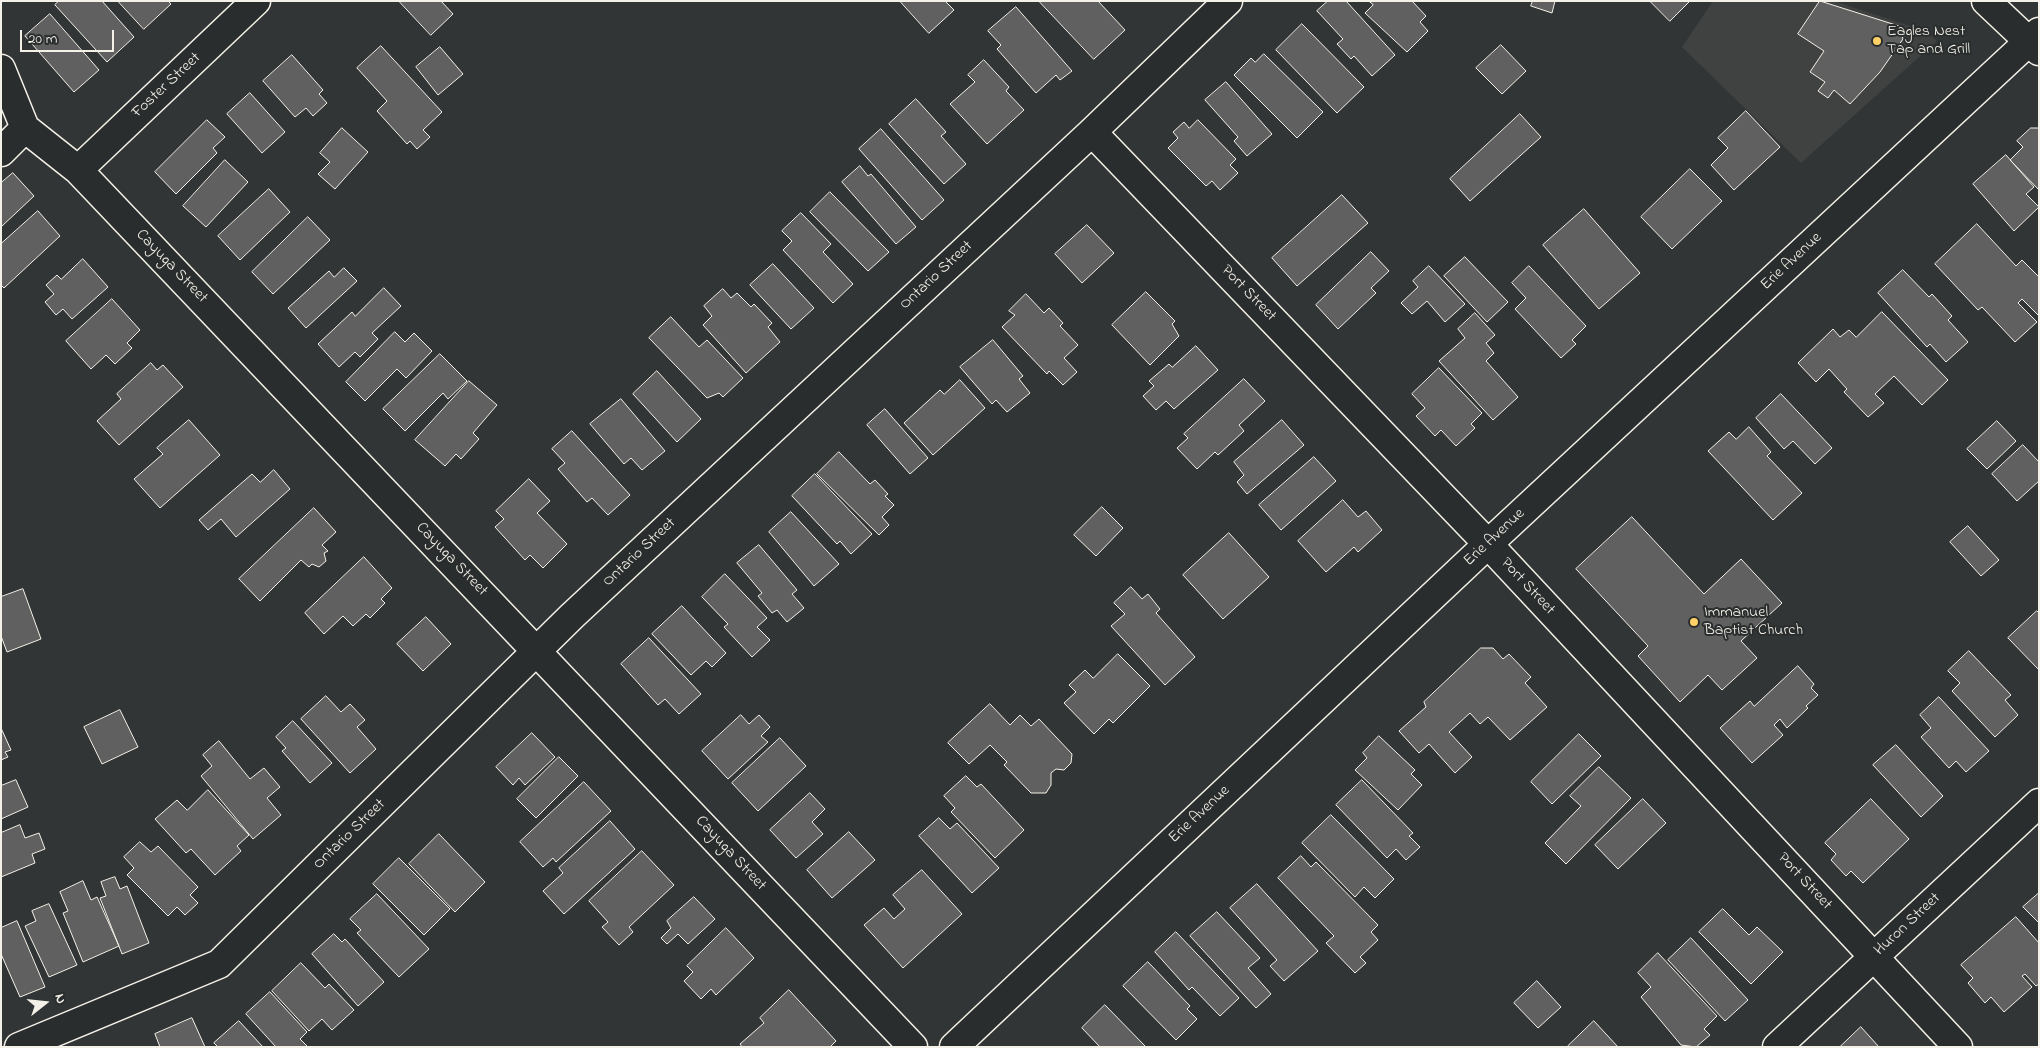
<!DOCTYPE html>
<html>
<head>
<meta charset="utf-8">
<style>
  body { margin:0 }
  #map { position:relative; width:2040px; height:1048px; overflow:hidden; background:#323535; font-family:"Indie Flower",sans-serif }
  canvas { display:block }
  .frame { position:absolute; inset:0; border:2px solid #f4f1e8; pointer-events:none }
  .north { position:absolute; left:20px; top:978px; width:50px; height:50px; -webkit-text-stroke:4px #2a2d2e; paint-order:stroke; rotate:74deg; font-size:14px; font-weight:700; line-height:20px; text-align:center; color:#f4f1e8 }
  .north::after { content:''; display:block; margin:auto; width:18px; height:22px; background:#f4f1e8; clip-path:polygon(50% 0,100% 100%,50% 72%,0 100%) }
  .scale { position:absolute; left:20px; top:30px; width:94px; height:22px; box-sizing:border-box; border:2px solid #f4f1e8; border-top:0; padding-left:6px; font-size:15px; line-height:18px; white-space:nowrap; color:#f4f1e8; -webkit-text-stroke:4px #2a2d2e; paint-order:stroke }
</style>
</head>
<body>
<div id="map">
<canvas width="2040" height="1048"></canvas>
<div class="frame"></div>
<div class="north">N</div>
<div class="scale">20 m</div>
</div>
<script>
const context = document.querySelector('canvas').getContext('2d');
context.lineJoin = 'round';
function paint(path, color) { context.fillStyle = color; context.fill(path, 'evenodd'); }
function trace(path, color, width, dash) { context.strokeStyle = color; context.lineWidth = width; context.lineCap = dash ? 'butt' : 'round'; context.setLineDash(dash || []); context.stroke(path); }
function write(font, color, halo, rows, align = 'center') {
  context.font = font + ' "Indie Flower",sans-serif'; context.lineWidth = 4; context.setLineDash([]); context.textBaseline = 'middle'; context.strokeStyle = halo; context.fillStyle = color; for (const [text, x, y, turn = 0] of rows) {
    context.save(); context.translate(x, y); context.rotate((+turn || 0) * Math.PI / 180); context.textAlign = isNaN(turn) ? turn : align; if (halo) context.strokeText(text, 0, 0); context.fillText(text, 0, 0); context.restore();
  }
}
paint(new Path2D(`
  M1713,1H1834L1925,31L1937,41L1801,163L1682,47Z`), '#404242');
const building = new Path2D(`
  M59,1H102L134,37L107,62L55,5Z
  M118,1H168L171,4L144,29Z
  M399,1H441L453,14L431,35Z
  M900,1H945L954,10L929,33Z
  M1039,1H1098L1125,30L1094,59Z
  M1328,1H1346L1395,55L1372,76L1354,56L1351,59L1337,44L1343,39L1317,11Z
  M1369,1H1412L1426,16L1420,22L1428,31L1407,52L1365,13L1373,5Z
  M1533,1H1555L1552,13L1531,6Z
  M1650,1H1690L1670,21Z
  M1820,1L1899,26L1903,39L1880,72L1850,104L1834,90L1828,98L1818,91L1825,82L1810,72L1824,51L1798,34Z
  M1016,7L1072,71L1060,80L1056,75L1036,93L997,49L1001,45L988,31Z
  M50,14L99,70L74,92L25,36Z
  M1302,24L1364,87L1337,113L1276,50Z
  M1501,45L1526,71L1502,94L1476,68Z
  M381,46L442,112L423,130L430,137L417,149L410,141L407,144L377,111L387,101L357,68Z
  M440,47L463,74L438,95L416,67Z
  M1264,54L1323,112L1297,138L1234,75L1251,58L1255,62Z
  M292,55L323,90L319,94L327,103L313,116L306,108L295,117L263,81Z
  M984,60L1009,87L1006,91L1024,110L987,144L950,104L975,82L968,75Z
  M1226,82L1272,134L1247,156L1234,141L1238,137L1205,100Z
  M250,93L285,132L262,153L227,114Z
  M916,99L946,132L941,136L966,164L944,184L889,124Z
  M1746,111L1780,147L1734,190L1711,165L1728,148L1718,138Z
  M1520,114L1541,137L1470,201L1450,179Z
  M207,120L225,137L213,148L217,153L176,194L155,172Z
  M1198,120L1236,159L1230,165L1238,173L1220,190L1212,181L1206,186L1168,148L1178,138L1173,132L1184,122L1189,128Z
  M342,128L368,152L335,189L318,174L330,162L320,153Z
  M2031,128H2039V190L2010,160L2023,147L2017,141Z
  M881,129L944,200L922,220L859,149Z
  M2006,155L2034,187L2026,194L2039,207L2014,231L1973,184Z
  M225,160L248,182L206,227L183,206Z
  M860,166L868,176L871,174L916,227L896,244L842,182Z
  M1690,169L1722,201L1672,249L1641,217Z
  M13,173L34,196L1,227V183Z
  M269,189L290,212L240,260L218,236Z
  M830,192L889,252L868,271L810,212Z
  M1342,195L1368,223L1297,286L1272,258Z
  M1584,209L1640,273L1599,309L1543,245Z
  M38,211L60,236L4,288L1,285V244Z
  M801,213L831,244L823,252L853,284L833,303L783,250L792,241L782,231Z
  M308,217L330,240L273,294L252,272Z
  M1977,224L2016,266L2022,260L2039,277V316L2022,299L2018,303L2037,322L2015,342L1982,307L1978,310L1935,264Z
  M1087,225L1114,253L1082,283L1055,254Z
  M1371,252L1389,271L1371,288L1376,293L1338,329L1316,305Z
  M1465,257L1508,302L1487,322L1444,276Z
  M83,259L108,287L72,319L63,309L56,315L45,302L54,294L46,285L57,275L61,279Z
  M773,264L814,308L791,329L750,285Z
  M1429,266L1465,304L1445,322L1427,301L1412,314L1401,303L1418,287L1413,281Z
  M1529,266L1586,326L1572,340L1576,344L1561,358L1515,309L1526,298L1512,283Z
  M344,268L357,281L306,328L288,308L329,271L334,277Z
  M1903,270L1929,297L1932,294L1952,316L1948,320L1968,342L1946,362L1930,344L1927,347L1878,293Z
  M384,288L401,306L372,333L378,339L360,357L355,352L339,367L318,344L352,312L355,316Z
  M723,289L731,298L737,293L751,307L754,304L772,323L768,327L780,342L746,373L703,325L712,316L704,306Z
  M1146,292L1175,321L1172,324L1179,336L1150,365L1112,325Z
  M1026,294L1044,313L1049,308L1063,323L1060,326L1078,345L1064,358L1077,372L1063,385L1049,371L1047,374L1002,327L1015,315L1009,311Z
  M112,299L140,330L127,343L132,348L115,364L106,355L91,369L66,341Z
  M1882,312L1948,380L1922,405L1894,376L1875,394L1884,403L1868,417L1844,392L1847,389L1829,369L1816,382L1798,363L1833,329L1840,337L1849,330L1856,337Z
  M1475,313L1495,335L1486,343L1494,353L1486,361L1518,397L1493,420L1439,361L1465,338L1458,329Z
  M671,317L699,347L707,340L743,378L723,397L719,393L707,398L649,338Z
  M395,332L405,342L414,333L432,351L406,378L397,369L365,401L346,382Z
  M993,340L1023,376L1019,379L1030,393L1007,412L996,400L992,404L960,367Z
  M1196,346L1218,370L1174,409L1166,401L1156,410L1143,396L1154,386L1149,381L1169,364L1172,367Z
  M440,354L467,381L448,399L443,393L405,431L383,409Z
  M151,363L157,370L163,365L183,387L119,445L97,421L121,399L117,394Z
  M1439,368L1482,413L1471,424L1475,428L1456,446L1441,430L1435,436L1416,416L1425,408L1412,394Z
  M657,371L701,419L677,442L633,394Z
  M1244,379L1265,401L1239,425L1244,431L1218,455L1215,452L1197,469L1177,448L1188,438L1184,434Z
  M960,380L985,408L933,455L904,423L940,390L944,394Z
  M469,381L497,405L473,433L479,439L461,459L456,454L445,466L415,440Z
  M1781,394L1832,448L1815,464L1793,441L1784,449L1756,418Z
  M621,399L665,451L642,470L631,458L624,464L590,424Z
  M885,409L928,458L910,474L867,425Z
  M189,420L220,455L160,508L134,479L163,454L157,448Z
  M1282,420L1304,445L1247,494L1237,482L1244,475L1234,462Z
  M1997,421L2016,441L1987,469L1967,449Z
  M1749,427L1771,452L1767,456L1802,493L1773,520L1708,451L1729,432L1736,439Z
  M572,431L630,495L608,515L592,498L587,502L558,469L565,463L552,449Z
  M2023,445L2039,462V481L2017,501L1992,474Z
  M839,452L870,484L875,480L888,494L885,496L894,505L882,517L889,525L879,535L817,474Z
  M1314,457L1336,481L1281,530L1259,505Z
  M274,470L290,489L236,537L221,519L208,530L199,520L252,474L260,482Z
  M815,474L872,534L851,554L840,541L837,544L792,496Z
  M529,479L550,501L537,513L567,544L543,568L530,555L525,560L495,527L504,519L496,511Z
  M1343,500L1358,517L1366,511L1382,530L1358,552L1354,547L1326,572L1298,541Z
  M1102,507L1123,528L1096,556L1074,535Z
  M314,508L336,532L322,545L328,551L324,553L326,561L319,567L312,564L309,567L301,560L260,601L239,579Z
  M791,512L839,564L814,586L769,532Z
  M1632,517L1704,594L1741,559L1782,603L1741,641L1757,658L1722,690L1708,675L1680,702L1638,656L1648,646L1576,569Z
  M1968,526L1999,560L1981,576L1950,542Z
  M1229,533L1269,577L1223,619L1183,575Z
  M759,545L797,590L792,594L804,608L787,622L777,610L772,613L758,596L762,593L737,563Z
  M364,557L392,588L381,599L385,603L370,618L366,614L353,626L343,616L324,634L305,613Z
  M725,574L767,618L757,627L770,640L752,657L724,627L728,624L702,597Z
  M1131,587L1142,599L1148,594L1160,609L1156,613L1195,657L1165,685L1111,626L1125,614L1114,603Z
  M23,589L41,639L7,652L1,636V597Z
  M682,606L726,653L712,667L706,661L691,675L652,634Z
  M2037,611L2039,613V670L2008,638Z
  M426,617L451,644L423,671L397,644Z
  M649,638L701,694L679,714L665,699L658,705L621,664Z
  M1481,648H1493L1503,659L1509,654L1531,677L1525,683L1547,707L1510,740L1488,717L1480,724L1470,713L1449,732L1472,757L1455,773L1429,744L1419,753L1399,731L1426,707L1424,702Z
  M1969,651L2011,695L2005,700L2018,715L1995,737L1952,691L1960,683L1948,671Z
  M1118,654L1150,686L1113,723L1109,719L1094,734L1064,703L1076,692L1069,685L1085,670L1093,678Z
  M1798,666L1814,684L1811,688L1818,695L1806,706L1808,708L1787,728L1780,719L1774,725L1783,735L1752,763L1720,728L1750,701L1754,706Z
  M326,696L341,712L350,704L365,720L357,727L376,749L350,773L301,719Z
  M1939,697L1989,751L1966,772L1956,761L1949,768L1921,737L1931,728L1920,715Z
  M990,704L1010,725L1020,715L1031,726L1039,719L1072,754L1071,763L1064,770L1056,769L1051,773V785L1046,793H1031L1004,765L1007,762L990,745L969,764L948,743Z
  M120,710L138,747L102,764L84,727Z
  M741,715L749,724L759,715L770,727L761,736L768,742L728,779L702,751Z
  M293,721L332,763L310,783L282,751L286,748L276,737Z
  M1,728L11,750L5,752L8,757L1,760Z
  M532,733L555,757L525,785L519,778L513,785L496,767Z
  M1579,734L1601,756L1552,804L1531,782Z
  M1379,736L1415,770L1411,774L1422,785L1398,810L1355,770L1367,758L1363,753Z
  M780,738L806,766L758,811L732,783Z
  M219,741L250,779L264,768L280,787L267,798L281,815L253,839L201,776L212,766L203,755Z
  M1896,745L1943,796L1921,817L1873,765Z
  M559,757L578,776L536,818L517,799Z
  M1599,767L1631,798L1566,864L1545,843L1581,806L1570,796Z
  M966,776L977,787L981,784L1024,830L995,858L951,812L955,808L944,796Z
  M16,780L28,807L1,819V786Z
  M1362,780L1413,833L1409,836L1420,847L1406,860L1396,849L1387,858L1336,805Z
  M584,782L611,811L556,862L553,858L543,867L520,842Z
  M208,790L249,835L237,846L241,851L215,875L191,849L186,853L155,819L177,800L187,810Z
  M810,793L825,809L812,822L823,834L796,858L770,830Z
  M1643,799L1666,823L1618,869L1595,845Z
  M1871,799L1909,839L1863,883L1851,871L1846,876L1831,860L1836,854L1825,843Z
  M1331,815L1394,879L1375,898L1364,887L1355,897L1302,843Z
  M939,818L950,829L957,823L999,868L972,893L919,836Z
  M610,821L635,849L564,914L543,891L563,873L559,868Z
  M20,825L25,838L39,833L45,849L32,854L35,863L1,877V833Z
  M849,832L875,860L832,898L807,870Z
  M439,834L485,882L455,912L409,864Z
  M140,842L151,852L158,846L198,887L190,895L198,903L185,915L177,907L168,916L127,875L134,868L124,857Z
  M642,851L674,885L629,927L633,932L619,945L602,927L608,922L589,901Z
  M1301,856L1311,867L1316,862L1378,925L1371,932L1378,940L1360,957L1366,963L1355,973L1326,943L1334,936L1278,878Z
  M399,858L450,909L424,935L373,884Z
  M922,870L962,914L903,968L864,925L884,908L894,919L905,909L893,895Z
  M115,877L120,889L127,886L149,943L122,954L100,898L106,896L101,882Z
  M83,881L91,900L97,897L119,946L83,962L63,913L68,911L60,892Z
  M1257,884L1318,951L1284,981L1270,966L1277,960L1230,908Z
  M2039,893V923L2023,907Z
  M377,894L429,949L399,977L357,933L361,930L350,919Z
  M694,897L715,919L688,944L678,934L667,944L661,938L671,928L667,921Z
  M49,904L77,965L49,977L25,926L36,921L32,911Z
  M1723,909L1749,935L1757,927L1783,952L1751,984L1699,932Z
  M1217,912L1260,958L1248,968L1271,994L1256,1008L1190,936Z
  M2016,917L2039,943V984L2036,986L2025,974L2022,976L2032,987L2004,1012L1991,997L1985,1003L1968,983L1973,978L1961,965Z
  M17,921L45,987L20,997L1,954V928Z
  M726,928L754,958L716,995L711,989L701,999L684,981L693,972L687,966Z
  M1176,932L1239,998L1220,1016L1192,987L1189,990L1155,952Z
  M334,934L342,942L345,939L384,982L358,1006L312,954Z
  M1691,938L1748,1000L1725,1021L1668,960Z
  M1658,953L1717,1016L1704,1029L1710,1035L1696,1047L1681,1045L1641,997L1651,987L1638,973Z
  M1148,962L1190,1006L1187,1009L1197,1019L1176,1040L1123,986Z
  M301,963L325,988L329,984L354,1010L332,1030L322,1019L309,1031L272,991Z
  M1537,981L1561,1007L1538,1028L1514,1003Z
  M789,990L836,1041L830,1047H742L740,1044L764,1023L760,1018Z
  M270,992L307,1032L300,1039L308,1047H276L246,1014Z
  M1105,1005L1146,1047H1100L1082,1028Z
  M192,1018L205,1047H160L155,1034Z
  M239,1021L263,1047H218L214,1043Z
  M1594,1021L1618,1047H1568V1046Z
  M1861,1027L1879,1047H1840Z`);
paint(building, '#5f605f');
trace(building, '#f4f1e8', 1);
const minor = new Path2D(`
  M1986,1L2039,51
  M1,69L25,128L78,170L913,1047
  M1092,132L1488,544L1958,1047
  M1,152L25,128
  M78,170L256,1
  M19,1047L219,964L572,616L1092,132L1228,1
  M1777,1047L2039,803`);
const secondary = new Path2D(`
  M954,1047L1488,544L2039,32`);
trace(minor, '#f4f1e8', 31);
trace(secondary, '#f4f1e8', 31);
trace(minor, '#2a2d2e', 28);
trace(secondary, '#2a2d2e', 28);
for (const [x, y, r, color] of [
  [1877,41,5,"#ffd166"],
  [1694,622,5,"#ffd166"]
]) { const dot = new Path2D(); dot.arc(x, y, r, 0, 2 * Math.PI); context.fillStyle = color; context.fill(dot); trace(dot, '#2a2d2e', 2); }
write('16px', '#f4f1e8', '#2a2d2e', [
  ["Eagles Nest",1887,32],
  ["Tap and Grill",1887,50],
  ["Immanuel",1704,613],
  ["Baptist Church",1704,631]
], 'left');
write('16px', '#f4f1e8', '#2a2d2e', [
  ["Foster Street",167,86,-43],
  ["Erie Avenue",1792,262,-43],
  ["Cayuga Street",171,267,46],
  ["Ontario Street",937,276,-43],
  ["Port Street",1248,294,46],
  ["Erie Avenue",1495,538,-43],
  ["Ontario Street",640,553,-43],
  ["Cayuga Street",451,560,46],
  ["Port Street",1527,587,47],
  ["Erie Avenue",1200,815,-43],
  ["Ontario Street",350,835,-44],
  ["Cayuga Street",730,854,47],
  ["Port Street",1804,882,47],
  ["Huron Street",1908,925,-43]
]);
</script>
</body>
</html>
